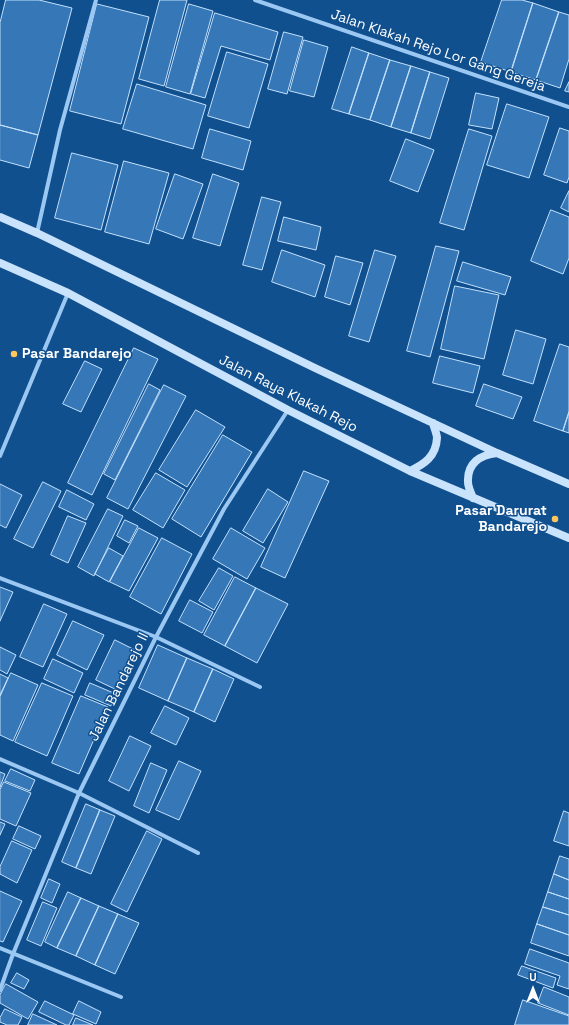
<!DOCTYPE html>
<html>
<head>
<meta charset="utf-8">
<style>
  body { margin:0 }
  #map { position:relative; width:569px; height:1025px; overflow:hidden; background:#11508f; font-family:"Space Grotesk",sans-serif }
  canvas { display:block }
  .north { position:absolute; left:513px; top:969px; width:40px; height:40px; -webkit-text-stroke:3px #11508f; paint-order:stroke; rotate:0deg; font-size:11px; font-weight:700; line-height:16px; text-align:center; color:#fff }
  .north::after { content:''; display:block; margin:auto; width:14px; height:18px; background:#fff; clip-path:polygon(50% 0,100% 100%,50% 72%,0 100%) }
</style>
</head>
<body>
<div id="map">
<canvas width="569" height="1025"></canvas>
<div class="north">U</div>
</div>
<script>
const context = document.querySelector('canvas').getContext('2d');
context.lineJoin = 'round';
function paint(path, color) { context.fillStyle = color; context.fill(path, 'evenodd'); }
function trace(path, color, width, dash) { context.strokeStyle = color; context.lineWidth = width; context.lineCap = dash ? 'butt' : 'round'; context.setLineDash(dash || []); context.stroke(path); }
function write(font, color, halo, rows, align = 'center') {
  context.font = font + ' "Space Grotesk",sans-serif'; context.lineWidth = 3; context.setLineDash([]); context.textBaseline = 'middle'; context.strokeStyle = halo; context.fillStyle = color; for (const [text, x, y, turn = 0] of rows) {
    context.save(); context.translate(x, y); context.rotate((+turn || 0) * Math.PI / 180); context.textAlign = isNaN(turn) ? turn : align; if (halo) context.strokeText(text, 0, 0); context.fillText(text, 0, 0); context.restore();
  }
}
const building = new Path2D(`
  M6,0H39L72,8L38,135L0,125V23Z
  M160,0H187L164,86L139,79Z
  M502,0H522L533,3L511,72L481,62Z
  M533,3L559,12L536,80L511,72Z
  M97,4L149,17L121,124L70,111Z
  M189,4L213,11L190,94L166,87Z
  M559,12L569,15V59L560,88L536,80Z
  M215,13L278,32L270,60L221,46L205,98L191,94Z
  M284,32L303,37L287,94L268,89Z
  M304,40L328,47L314,97L290,91Z
  M352,47L369,53L349,114L332,109Z
  M227,52L268,64L249,128L208,116Z
  M369,53L390,60L370,120L349,114Z
  M390,60L411,66L391,127L370,120Z
  M411,66L430,72L411,133L391,127Z
  M430,72L449,78L430,139L411,133Z
  M569,82V92L565,91Z
  M137,84L206,105L193,149L123,129Z
  M476,93L499,98L492,129L469,125Z
  M507,104L549,117L529,178L487,165Z
  M0,125L38,135L29,168L0,160Z
  M560,128L569,131V177L567,183L544,175Z
  M210,129L251,141L243,170L202,158Z
  M469,129L492,136L464,230L440,223Z
  M406,139L434,150L418,192L390,181Z
  M72,153L118,165L101,230L55,218Z
  M124,161L169,173L149,244L105,232Z
  M175,174L203,184L183,239L156,229Z
  M213,174L239,183L220,246L193,238Z
  M569,191V212L561,208Z
  M262,197L281,202L262,270L243,265Z
  M551,210L569,217V258L563,274L531,261Z
  M284,217L321,227L316,250L278,241Z
  M436,246L459,251L430,357L407,351Z
  M282,250L325,265L315,297L272,282Z
  M375,250L396,256L369,342L349,336Z
  M336,256L363,263L350,305L325,297Z
  M463,262L511,277L505,295L457,281Z
  M455,286L499,295L484,359L441,349Z
  M516,330L546,339L533,384L503,375Z
  M560,344L569,347V412L563,431L534,421Z
  M134,348L158,359L92,495L68,483Z
  M440,356L480,366L473,393L433,383Z
  M85,361L102,369L81,412L63,404Z
  M149,384L160,390L115,480L104,474Z
  M484,384L522,397L513,419L476,406Z
  M164,385L186,396L128,509L107,498Z
  M196,410L225,427L187,487L159,470Z
  M569,412V433L563,431Z
  M223,435L252,452L201,537L172,519Z
  M304,471L329,481L285,578L261,567Z
  M156,473L185,490L163,528L133,510Z
  M43,482L61,491L33,548L14,539Z
  M0,484L22,495L6,528L0,525Z
  M268,489L288,502L263,543L243,531Z
  M67,490L94,504L86,520L59,507Z
  M108,509L123,516L94,576L78,567Z
  M68,516L86,523L68,563L51,555Z
  M125,520L138,526L129,543L117,536Z
  M139,528L158,538L129,591L110,582Z
  M231,528L265,548L247,579L213,559Z
  M162,538L192,554L161,614L130,597Z
  M109,548L123,556L109,582L95,574Z
  M219,568L233,576L214,610L199,601Z
  M235,577L256,588L225,646L204,635Z
  M0,587L13,592L0,621Z
  M256,588L288,604L257,663L225,646Z
  M190,600L213,612L202,633L179,621Z
  M44,604L67,614L43,667L20,657Z
  M73,621L104,635L87,670L57,655Z
  M115,640L135,650L117,690L96,680Z
  M158,645L187,658L168,701L139,688Z
  M0,647L16,655L7,674L0,670Z
  M187,658L213,669L194,712L168,701Z
  M53,659L83,673L74,693L44,679Z
  M213,669L234,679L215,722L194,712Z
  M11,673L38,685L13,741L0,735V697Z
  M0,674L8,678L0,695Z
  M42,683L73,696L47,756L15,742Z
  M90,683L116,694L111,706L85,695Z
  M81,696L108,707L79,774L52,763Z
  M165,706L189,718L176,745L151,733Z
  M130,736L151,746L129,791L109,781Z
  M179,761L201,771L179,820L156,810Z
  M151,763L167,770L149,813L134,806Z
  M11,769L35,780L30,791L5,781Z
  M0,772L5,774L0,787Z
  M4,782L31,793L16,826L0,819V790Z
  M86,804L100,810L76,868L62,862Z
  M100,810L115,816L91,874L76,868Z
  M564,811L569,813V846L554,841Z
  M0,822L5,824L0,835Z
  M19,826L41,836L35,849L13,839Z
  M147,831L162,839L127,912L111,904Z
  M12,841L32,850L17,883L0,874V867Z
  M560,856L569,859V880L554,874Z
  M554,874L569,880V899L548,892Z
  M49,879L60,884L52,903L41,898Z
  M0,891L22,901L3,942L0,941Z
  M68,892L81,898L57,948L45,942Z
  M548,892L569,899V915L543,907Z
  M81,898L99,906L76,956L57,948Z
  M43,902L57,908L41,946L27,940Z
  M99,906L118,914L95,965L76,956Z
  M543,907L569,915V935L537,924Z
  M118,914L139,923L115,974L95,965Z
  M537,924L569,935V956L531,943Z
  M530,949L569,963V989L557,985L560,976L525,964Z
  M522,966L556,978L553,988L518,975Z
  M17,973L29,980L24,989L11,983Z
  M6,984L38,1002L28,1019L0,1003V995Z
  M544,987L569,997V1015L538,1003Z
  M523,1000L569,1016V1025H515Z
  M45,1001L74,1015L69,1025H66L39,1012Z
  M79,1001L101,1012L96,1024L73,1014Z
  M5,1009L22,1017L18,1025H7L0,1022V1018Z
  M33,1014L57,1025H28Z
  M76,1018L93,1025H73Z`);
paint(building, '#3577b7');
trace(building, '#c3e1fd', 1);
trace(new Path2D(`
  M255,0L569,107
  M37,233L60,130L96,0
  M0,456L68,293
  M0,578L156,637L260,687
  M0,759L79,793L198,853
  M0,948L121,997
  M0,990L13,954L79,793L156,637L224,509L288,410`), '#9bc8f2', 4);
trace(new Path2D(`
  M0,217L37,233L315,368L497,453L569,484
  M0,263L68,293L288,410L410,471L569,538
  M410,471C424,464 436,457 437,438C437,434 434,428 433,423
  M473,498C471,493 468,487 468,482C467,463 480,455 497,453`), '#cae3fc', 8);
for (const [x, y, r, color] of [
  [14,354,4,"#ffc65c"],
  [555,519,4,"#ffc65c"]
]) { const dot = new Path2D(); dot.arc(x, y, r, 0, 2 * Math.PI); context.fillStyle = color; context.fill(dot); trace(dot, '#11508f', 1.5); }
write('14px', '#fff', '#11508f', [
  ["Jalan Klakah Rejo Lor Gang Gereja",438,51,19],
  ["Jalan Raya Klakah Rejo",288,394,27],
  ["Jalan Bandarejo II",119,687,-64]
]);
write('bold 14px', '#fff', '#11508f', [
  ["Pasar Bandarejo",22,354],
  ["Pasar Darurat",547,511,"right"],
  ["Bandarejo",547,527,"right"]
], 'left');
</script>
</body>
</html>
